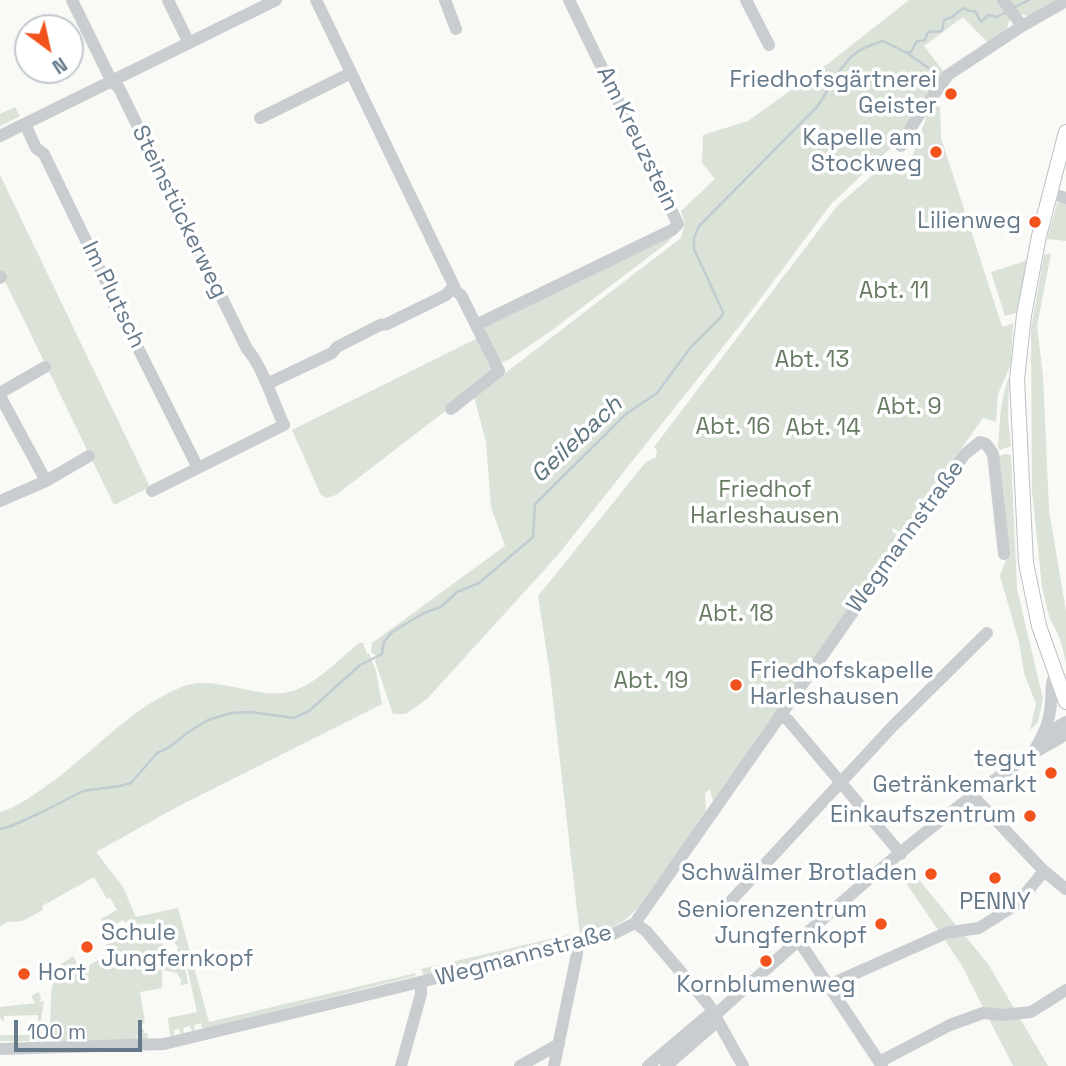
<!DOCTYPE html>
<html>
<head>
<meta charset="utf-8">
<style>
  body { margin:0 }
  #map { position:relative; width:1066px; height:1066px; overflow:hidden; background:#f9f9f6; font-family:"Space Grotesk",sans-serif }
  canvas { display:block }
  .north { position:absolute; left:14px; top:14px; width:70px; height:70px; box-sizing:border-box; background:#fff; border:2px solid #c1c9d0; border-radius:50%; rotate:147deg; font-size:19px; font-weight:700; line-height:28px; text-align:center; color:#65798a }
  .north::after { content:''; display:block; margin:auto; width:24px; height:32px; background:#f2531d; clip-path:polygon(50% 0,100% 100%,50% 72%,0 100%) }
  .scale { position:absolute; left:14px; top:1020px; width:128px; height:32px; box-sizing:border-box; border:4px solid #65798a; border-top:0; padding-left:9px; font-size:21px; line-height:24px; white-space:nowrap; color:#65798a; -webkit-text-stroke:5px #fff; paint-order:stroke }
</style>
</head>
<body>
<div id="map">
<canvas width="1066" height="1066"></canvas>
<div class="north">N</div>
<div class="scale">100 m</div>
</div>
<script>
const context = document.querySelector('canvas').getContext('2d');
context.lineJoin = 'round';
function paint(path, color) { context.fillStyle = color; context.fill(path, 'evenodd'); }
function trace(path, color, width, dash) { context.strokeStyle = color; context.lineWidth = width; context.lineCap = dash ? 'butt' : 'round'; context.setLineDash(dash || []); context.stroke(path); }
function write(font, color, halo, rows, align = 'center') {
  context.font = font + ' "Space Grotesk",sans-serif'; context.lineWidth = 7; context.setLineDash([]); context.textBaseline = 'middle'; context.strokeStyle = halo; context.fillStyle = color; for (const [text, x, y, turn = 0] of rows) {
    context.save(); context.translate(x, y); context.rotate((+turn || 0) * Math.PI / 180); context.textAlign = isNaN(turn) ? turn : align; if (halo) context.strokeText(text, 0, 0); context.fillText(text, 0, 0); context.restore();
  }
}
paint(new Path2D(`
  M909,0H998L1010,17L1007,29L988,43L963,17L924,46L944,72L892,147L831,204L749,314L557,556L427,699L406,714H393L375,661L376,656L371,652L372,643L505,546L491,507L486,442L474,397L681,238L685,223L681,211L715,179L702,163L703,135L748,121L829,63Z
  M1008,0H1056L1028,16L1017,13Z
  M931,104L940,107L941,138L1000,320L1003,327L1013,323L1011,364L998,394L996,422L983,418L901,533L893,528L892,531L899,537L794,687L789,683L786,686L792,690L713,801L710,789L705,793L706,811L700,821L697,820L698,823L640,906L625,920L607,930L580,936L550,674L538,596L646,462L656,457L657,451L654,447L837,206L891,159L909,166Z
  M15,107L20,116L0,126V114Z
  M0,175L150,487L114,505L0,271Z
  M1057,203H1066V241L1047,239Z
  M673,236L667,243L555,328L510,359L502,362L494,357L483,327Z
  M1051,253L1037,326L1043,376L1049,510L1066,611V662L1060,639L1049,616L1042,587L1032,491L1031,329L1044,255Z
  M1028,260L1016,313L1005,316L991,272Z
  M478,338L493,370L491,376L336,495L326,498L321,495L292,430Z
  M1009,377L1008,418L1011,446L1000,450L998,447C1000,422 1000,400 1009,377Z
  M1006,454L1011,455L1017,589L1043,699L1038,722L1030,730L1036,704L1024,673L1019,642L1000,576L1007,557L998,456Z
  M359,643H363L367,654L369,653L376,671L382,704L177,807L96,852L123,887L136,917L178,908L209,1022L416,973L415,976L202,1029L201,1023L194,1025L195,1030L192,1031L190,1026L183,1028L184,1033L181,1034L179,1029L174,1030V1035L170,1036L168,1018L197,1012L186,962L176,957L180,955L177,951L178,947L172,940L166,927L161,924L127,923L122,920L118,923L103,928L101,919L117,910L110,898L107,899L94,877L42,906L43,910L22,921L7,922L0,926V812C15,808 29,798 42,789C90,757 129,707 184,686C214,675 253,697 284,693C312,689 338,660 359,643Z
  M906,864L988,964L1048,1066H1013L961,964L898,871Z
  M136,924L164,928L170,939L163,942L162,950L159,949V952L167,958L184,963L188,984L181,985V980L177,973L162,970V988L140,992L145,1023L139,1024L141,1029H144V1033H148L147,1039H142V1033L137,1035V1040L52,1041L50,1037L51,993L57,967L73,956L81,970L109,954L105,945L109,943L106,937L107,933L123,926Z
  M572,934V938L424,975L421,969Z
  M38,992L41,996L40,1002L44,1001L41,1021H38V1015L4,1016V1022L0,1018V1007L35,1003L31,996Z
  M34,1028H38L40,1038L36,1041H0V1035H34Z`), '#dbe2d7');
trace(new Path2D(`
  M1013,8L1029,0
  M907,53L930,69
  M0,829L11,826L40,813L83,791L120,786L131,783L157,753L168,748L190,731L208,720L231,713L251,712L294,718L309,711L360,665L382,654L384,642L392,632L424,613L441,607L457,592L479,583L533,537L535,504L626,414L657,393L691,347L722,316L723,312L694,249V238L699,226L817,107C830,89 839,66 857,52C864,47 874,44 883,41L907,53L911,52L917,41L925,40L928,32L942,31L944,20L952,17L963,8L969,11H975L981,22L988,15L997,17L1008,11`), '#c1ccd1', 2.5);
const major = new Path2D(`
  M1066,132L1039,236L1024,315L1017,379L1026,563L1039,626L1066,702`);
trace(major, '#bcc0c4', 16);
trace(new Path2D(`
  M72,0L112,82L119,88L247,349C262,365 274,404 284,425L152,491
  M168,0L189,43
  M445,0L456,29
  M746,0L769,45
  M1003,0L1022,26
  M260,118L351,73
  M25,124L36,148L44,154L107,284C108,295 111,303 119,310L198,468
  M0,136L276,0
  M901,146L915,121L948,75L1022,26L1066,1
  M1051,194L1066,198
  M0,278L1,277
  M476,325L672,230L678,224L569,0
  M267,384L332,353L337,347L380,325L387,324L446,295L454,286L316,0
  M0,393L45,367
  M0,396L46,481
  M451,409L499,371L461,295L453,289
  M0,501L46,481L89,456
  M780,715L788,720L901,854
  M1043,736L1066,722
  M1033,752C1043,736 1050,722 1051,703C1052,692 1050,685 1055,675
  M973,796L1044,871L1066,889
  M729,903L892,727L987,633
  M635,923L646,931L709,1005L743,1066
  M799,941L882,1066
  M829,985L946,933L979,928L1017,904L1044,871
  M0,1049L164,1044L577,944L613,934L635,923L925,509L965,454L980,442L986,444L993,454L1004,554
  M879,1062L950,1025L983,1013L1002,1015L1031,1012L1066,990
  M401,1066L421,994V983
  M520,1066L559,1044
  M554,1066L577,954V944
  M648,1066L707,1016L715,1015C816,925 917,831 1029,756C1041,748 1054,742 1066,734
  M666,1066L711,1027L715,1015`), '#c9cdd0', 12);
trace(major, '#fff', 14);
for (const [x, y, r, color] of [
  [951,94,7,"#f2531d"],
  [936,152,7,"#f2531d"],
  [1035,222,7,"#f2531d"],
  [736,685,7,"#f2531d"],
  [1051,773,7,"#f2531d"],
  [1030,816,7,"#f2531d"],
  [931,874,7,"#f2531d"],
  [995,878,7,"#f2531d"],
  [881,924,7,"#f2531d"],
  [87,947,7,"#f2531d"],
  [766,961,7,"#f2531d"],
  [24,974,7,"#f2531d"]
]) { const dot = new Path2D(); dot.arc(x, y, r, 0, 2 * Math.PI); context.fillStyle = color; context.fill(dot); trace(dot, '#fff', 2.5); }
write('23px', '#65798a', '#fff', [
  ["Friedhofsgärtnerei",937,81],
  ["Geister",937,107],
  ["Kapelle am",922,139],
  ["Stockweg",922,165],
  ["Lilienweg",1021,222],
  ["Friedhofskapelle",750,672,"left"],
  ["Harleshausen",750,698,"left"],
  ["tegut",1037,760],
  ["Getränkemarkt",1037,786],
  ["Einkaufszentrum",1016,816],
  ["Schwälmer Brotladen",917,874],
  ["PENNY",995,903,"center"],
  ["Seniorenzentrum",867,911],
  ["Jungfernkopf",867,937],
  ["Schule",101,934,"left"],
  ["Jungfernkopf",101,960,"left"],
  ["Hort",38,974,"left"],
  ["Kornblumenweg",766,986,"center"]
], 'right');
write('23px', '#65798a', '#fff', [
  ["Am Kreuzstein",637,139,64],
  ["Steinstückerweg",179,212,64],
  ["Im Plutsch",113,295,64],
  ["Wegmannstraße",906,537,-54],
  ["Wegmannstraße",524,956,-15]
]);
write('23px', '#667b61', '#fff', [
  ["Abt. 11",894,292],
  ["Abt. 13",812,361],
  ["Abt. 9",909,408],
  ["Abt. 16",733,428],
  ["Abt. 14",823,429],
  ["Friedhof",765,491],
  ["Harleshausen",765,517],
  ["Abt. 18",736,615],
  ["Abt. 19",651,682]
]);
write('italic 24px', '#5d747e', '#fff', [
  ["Geilebach",577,440,-43]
]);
</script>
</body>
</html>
